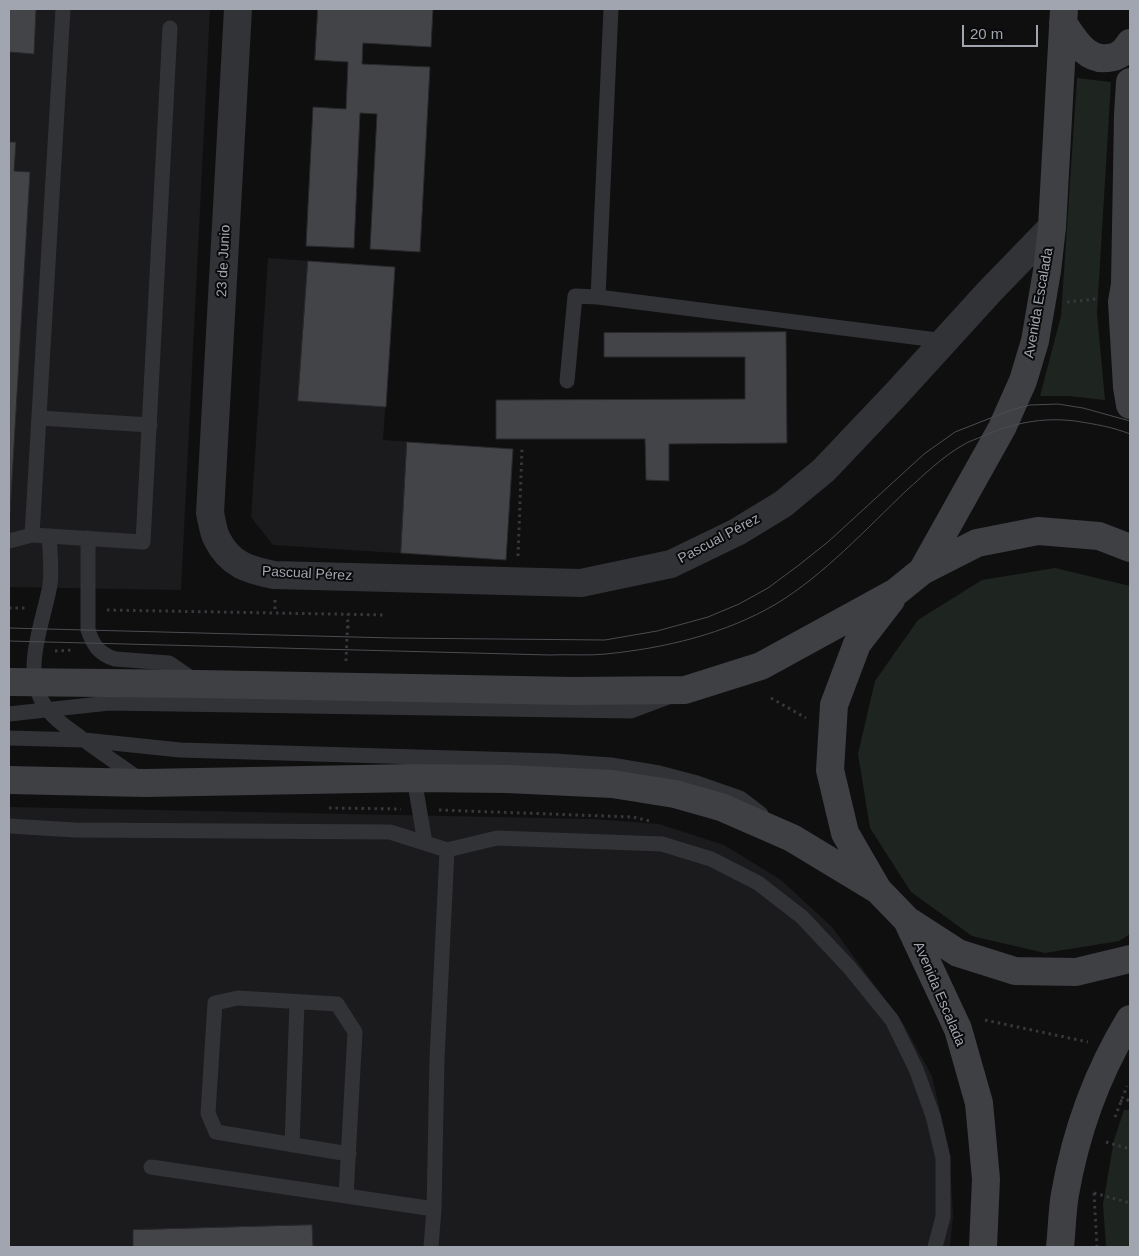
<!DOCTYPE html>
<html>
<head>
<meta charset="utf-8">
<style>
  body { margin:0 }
  #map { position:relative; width:1139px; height:1256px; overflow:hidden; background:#0f0f10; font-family:Arial,sans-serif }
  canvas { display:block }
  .frame { position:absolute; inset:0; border:10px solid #a1a5b0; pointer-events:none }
  .scale { position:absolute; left:962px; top:25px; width:76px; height:22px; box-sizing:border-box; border:2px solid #a1a5b0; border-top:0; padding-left:6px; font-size:15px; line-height:18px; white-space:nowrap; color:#a1a5b0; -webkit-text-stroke:4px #0a0a0b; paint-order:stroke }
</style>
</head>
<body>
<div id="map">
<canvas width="1139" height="1256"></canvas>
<div class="frame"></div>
<div class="scale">20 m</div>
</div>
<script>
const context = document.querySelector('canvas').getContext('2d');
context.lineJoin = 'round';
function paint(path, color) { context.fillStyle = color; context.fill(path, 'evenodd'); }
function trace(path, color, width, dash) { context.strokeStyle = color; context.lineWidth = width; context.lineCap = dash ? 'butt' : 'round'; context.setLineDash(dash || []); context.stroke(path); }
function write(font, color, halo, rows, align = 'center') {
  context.font = font + ' Arial,sans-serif'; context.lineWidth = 4; context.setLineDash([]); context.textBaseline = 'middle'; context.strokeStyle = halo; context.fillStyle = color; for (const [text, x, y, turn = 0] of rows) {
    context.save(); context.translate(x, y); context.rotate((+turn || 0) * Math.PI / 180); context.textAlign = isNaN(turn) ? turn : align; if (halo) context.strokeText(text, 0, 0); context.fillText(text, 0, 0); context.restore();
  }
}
paint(new Path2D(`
  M9,9H210L181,590L9,587Z
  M268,258L395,267L383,440L513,449L506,560L273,545L251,517Z
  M9,807L592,819L659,824L724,845L781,880L832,927L904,1025L932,1076L949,1149L953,1215L950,1247H9Z`), '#1b1b1d');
paint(new Path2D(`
  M1077,78L1111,82L1097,313L1105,400L1069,396H1040L1061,316Z
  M1055,568L1130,586V934L1119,941L1045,953L972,936L911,892L870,828L858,754L875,681L918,620L982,580Z
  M1124,1110H1130V1247H1106L1103,1204L1114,1140Z`), '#1e241f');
const building = new Path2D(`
  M9,9H36L34,54L9,52Z
  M318,9H433L431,47L363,43L362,64L430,67L420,252L370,249L377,114L360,113L354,248L306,246L313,107L346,109L348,62L315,60Z
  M9,142H16L14,171L30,172L10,513Z
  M308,261L395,267L386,407L298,401Z
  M786,332L787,443L669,444V481L646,480L645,439H496V400L745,399V357H604V333Z
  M407,442L513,449L506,560L401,553Z
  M312,1225L313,1247H133V1230Z`);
paint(building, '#434448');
trace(building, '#29292c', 1);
trace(new Path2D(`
  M1067,302L1096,299
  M518,556L522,449
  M275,600V613
  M9,608H26
  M107,610L386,615
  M347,627H353
  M55,651L74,650
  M346,661L348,614
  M771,698L806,718
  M329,808L401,809
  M439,810L633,817L650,821
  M985,1020L1088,1042
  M1120,1101L1130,1100
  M1115,1117L1127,1086
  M1106,1142L1130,1149
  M1094,1193L1097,1247
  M1094,1193L1130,1203`), '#37383c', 3, [2.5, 4]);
trace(new Path2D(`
  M598,297L611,9
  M567,381L575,296L598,297L945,341
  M39,418L150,425
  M32,535L63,9
  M49,536C50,552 52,570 50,585C43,625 19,674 48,710C56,721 69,729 80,737C100,752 121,766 142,781
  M88,538V630C93,645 99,654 115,659L169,663L197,682
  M9,541L32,535L143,542L170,28
  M9,714L109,703L631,711L668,697
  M9,738L84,740L180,750L555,761L611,765L659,773L697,783L740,798L761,814
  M414,778L425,843
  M9,826L75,830L390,832L447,850L497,838L662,844L711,859L758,883L802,917L849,967L892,1020L916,1069L933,1116L943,1158V1217L935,1247
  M292,1145L297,1002
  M151,1167L434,1209
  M346,1196L355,1032L337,1004L238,998L215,1003L208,1113L216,1132L349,1154
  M431,1247L434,1209L437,1059L447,850`), '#323337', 15);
trace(new Path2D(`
  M238,9L210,513C212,521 213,532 217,539C230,565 249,570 274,575L581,583L671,564L737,532L783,504L824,470L898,392L989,292L1052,227`), '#323337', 28);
trace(new Path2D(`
  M1063,23C1074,39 1086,61 1108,58C1119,57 1124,52 1130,43
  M1130,82L1128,115L1125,284L1122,302L1127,387L1130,405
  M922,571L1002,428L1023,381L1035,341L1047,271L1052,227L1064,9
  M891,600L857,644L834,705L830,770L845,833L878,890L907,920L958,953L1015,971L1076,972L1130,959
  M9,682L200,684L572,691L685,690L761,666L896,592L922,571L977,543L1038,531L1099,536L1130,548
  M9,780L145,783L414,778L507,779L612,784L675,794L721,807L792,838L878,890
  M907,920L958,1029L979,1103L986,1179L983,1247
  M1060,1247C1062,1230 1062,1211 1065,1194C1076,1131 1097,1073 1130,1019`), '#3f4044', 28);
trace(new Path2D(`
  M9,628L392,638L605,640L657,631L708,617L739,604L768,588L799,565L829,541L924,454L955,432L1011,410L1030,405L1058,404L1083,408L1130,421
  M9,641L550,655C568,654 588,656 606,654C665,648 725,634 776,604C824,575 866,529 907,490C925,474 942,457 963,445C969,441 977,439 983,436C1014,423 1042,417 1075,421C1094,424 1113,427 1130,434`), '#4b4d52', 1);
write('14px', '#a1a5b0', '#0a0a0b', [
  ["23 de Junio",224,261,-87],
  ["Avenida Escalada",1039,303,-80],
  ["Pascual Pérez",719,539,-28],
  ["Pascual Pérez",307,574,3],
  ["Avenida Escalada",939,994,67]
]);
</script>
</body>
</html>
